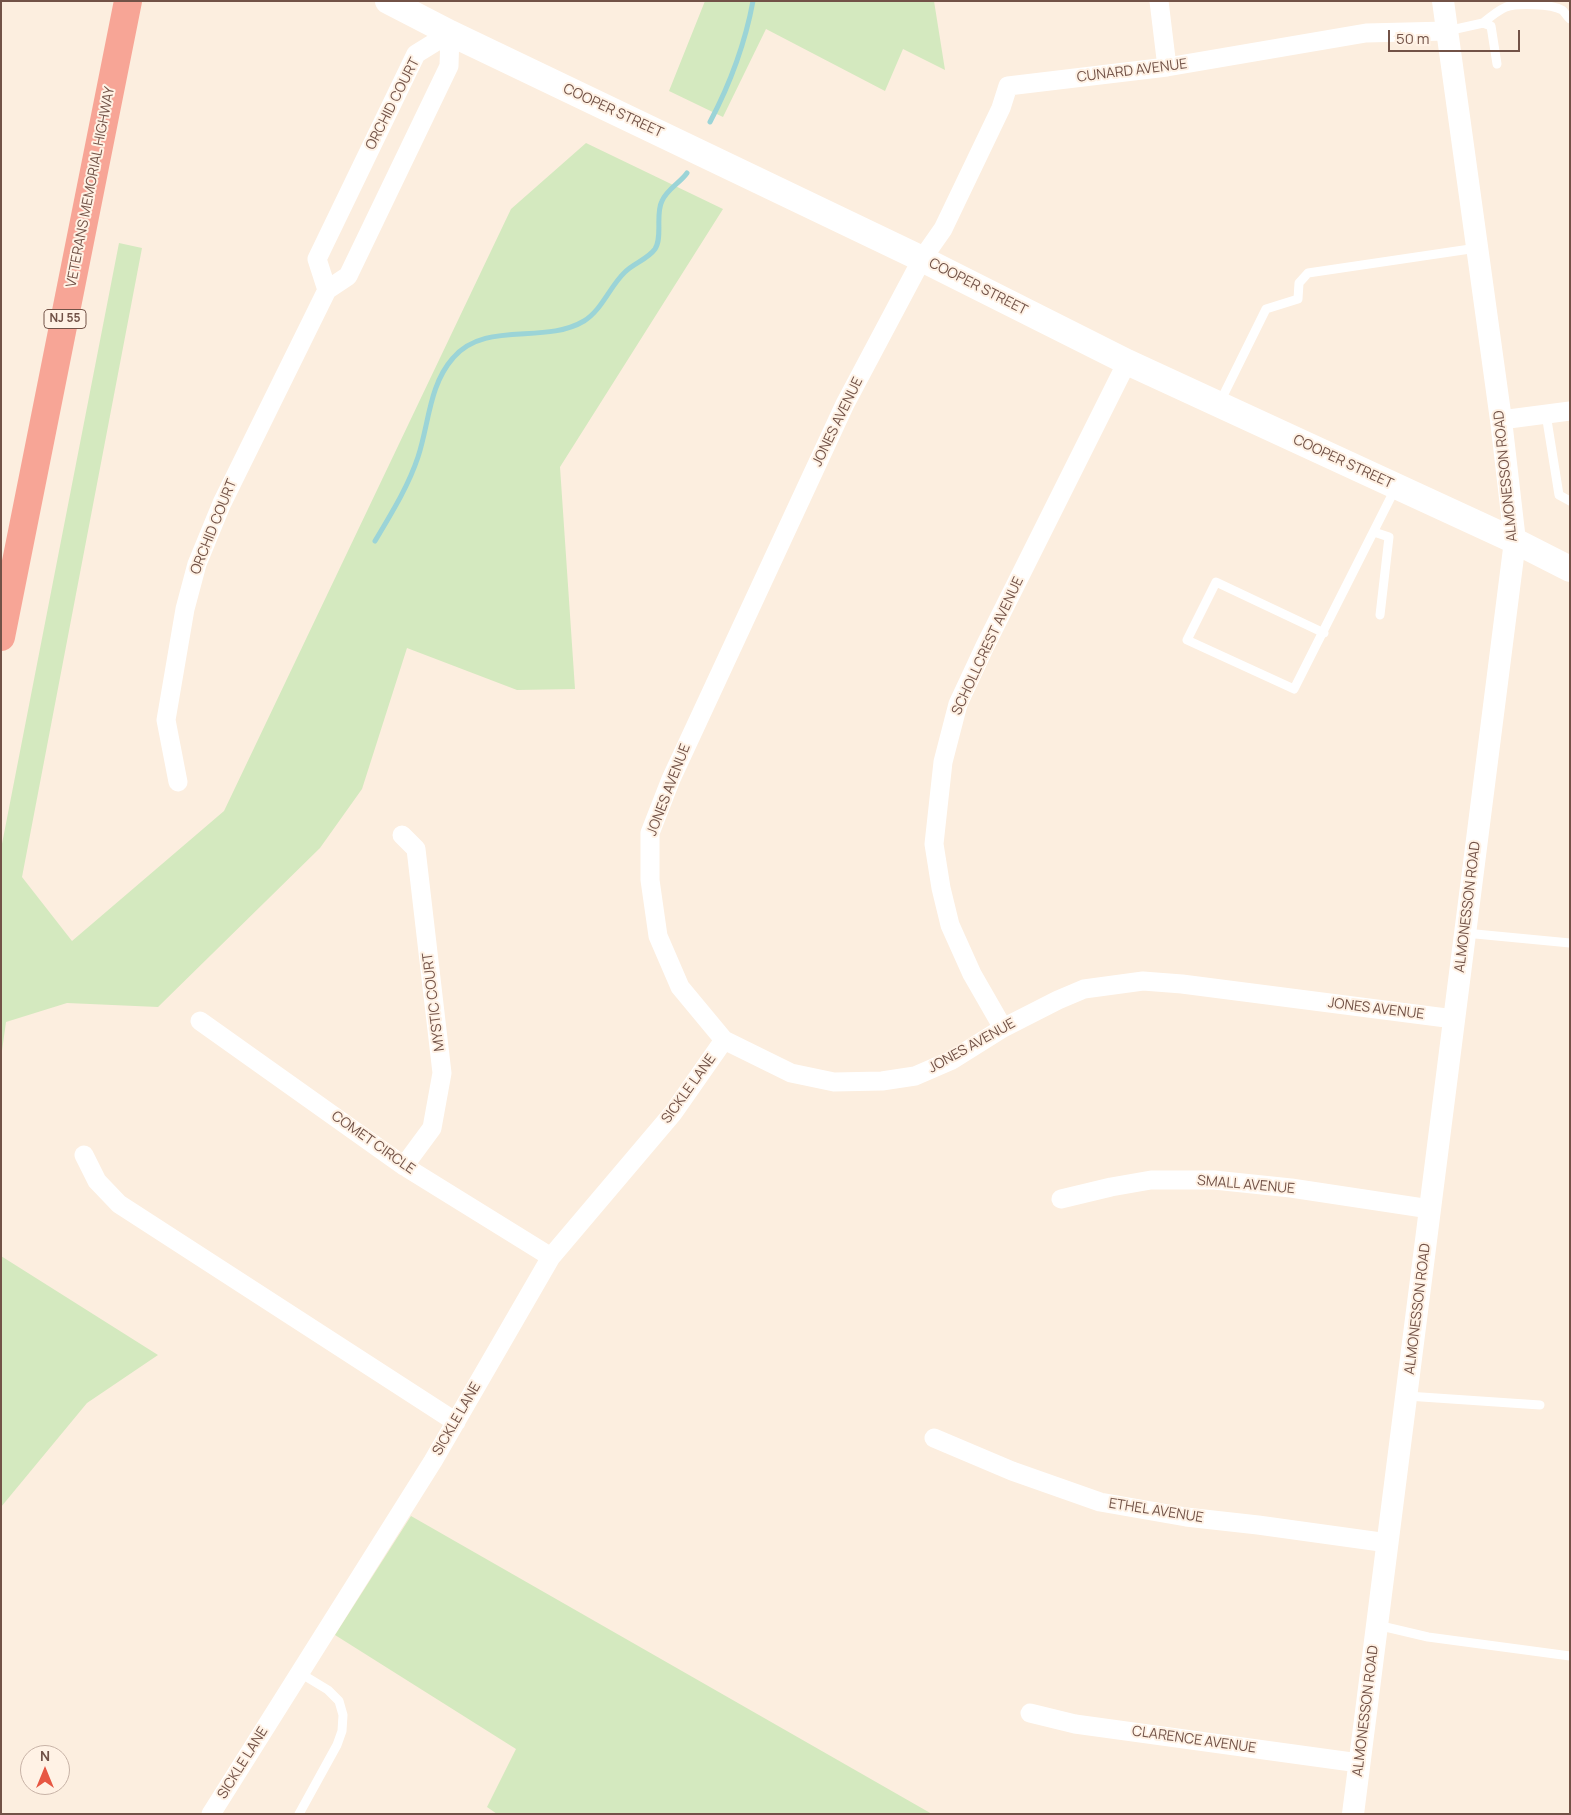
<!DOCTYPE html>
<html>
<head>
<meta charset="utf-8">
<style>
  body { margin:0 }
  #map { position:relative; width:1571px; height:1815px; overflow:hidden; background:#fceedf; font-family:Manrope,sans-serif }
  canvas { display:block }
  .frame { position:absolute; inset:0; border:2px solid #725247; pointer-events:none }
  .north { position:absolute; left:20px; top:1745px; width:50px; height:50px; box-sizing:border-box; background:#fff2e5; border:1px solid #c7b2a6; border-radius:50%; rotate:0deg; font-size:14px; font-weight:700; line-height:20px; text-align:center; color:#725247 }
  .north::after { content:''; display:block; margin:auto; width:18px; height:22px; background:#e75743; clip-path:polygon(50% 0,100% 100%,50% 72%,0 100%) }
  .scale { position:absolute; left:1388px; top:30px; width:132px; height:22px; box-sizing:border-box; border:2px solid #725247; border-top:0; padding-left:6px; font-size:15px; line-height:18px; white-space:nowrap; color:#725247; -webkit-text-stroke:4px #fff2e5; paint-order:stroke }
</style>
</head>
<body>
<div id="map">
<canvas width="1571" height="1815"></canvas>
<div class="frame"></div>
<div class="north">N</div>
<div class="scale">50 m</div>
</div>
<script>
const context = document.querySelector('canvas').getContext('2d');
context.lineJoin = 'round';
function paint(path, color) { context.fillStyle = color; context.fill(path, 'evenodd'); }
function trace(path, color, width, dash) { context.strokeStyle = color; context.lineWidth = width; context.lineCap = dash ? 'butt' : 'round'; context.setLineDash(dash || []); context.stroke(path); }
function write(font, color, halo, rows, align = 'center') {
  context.font = font + ' Manrope,sans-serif'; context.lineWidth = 4; context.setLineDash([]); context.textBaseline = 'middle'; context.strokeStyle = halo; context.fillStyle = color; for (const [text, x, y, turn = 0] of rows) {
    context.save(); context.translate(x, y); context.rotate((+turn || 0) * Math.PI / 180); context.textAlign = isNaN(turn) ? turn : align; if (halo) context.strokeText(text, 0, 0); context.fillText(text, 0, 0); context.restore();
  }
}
paint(new Path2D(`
  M705,1H934L945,70L903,49L885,91L766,29L723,117L669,91Z
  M586,143L723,209L560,467L575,689L517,690L407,648L362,789L320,848L158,1007L67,1003L6,1022L1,1058V849L119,243L142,248L22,877L72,941L224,811L511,209Z
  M1,1256L158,1355L87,1403L1,1507Z
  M411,1516L932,1814H497L487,1807L516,1749L335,1635Z`), '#d4e9bf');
trace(new Path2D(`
  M710,122C730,84 745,44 753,1
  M375,541C391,514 408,487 418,457C429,424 429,385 453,358C485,320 544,345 584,321C602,310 610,286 625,272C634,263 648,259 655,249C663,237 655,214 662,201C667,189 680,183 687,173`), '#9bd4d7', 5);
trace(new Path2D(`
  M1483,23C1490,17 1497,11 1506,7C1517,3 1552,4 1562,10C1565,12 1567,17 1570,19
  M1447,31L1483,23L1491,26L1497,64
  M1220,402L1266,309L1298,299L1299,283L1308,273L1477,248
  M1546,414L1559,495L1570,501
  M1374,532L1389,537L1380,615
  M1324,633L1216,582L1187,640L1294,689L1395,489
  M1465,933L1570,943
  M1407,1396L1540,1405
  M1377,1625L1428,1637L1570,1656
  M299,1814L337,1745L342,1731L343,1715L339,1701L328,1690L300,1673`), '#fff', 9);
trace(new Path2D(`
  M1159,1L1167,67
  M1447,31L1366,33L1167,67L1008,86L1001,108L943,229L922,259L845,404L671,779L650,833V880L658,936L680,987L724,1040L791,1073L834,1082L882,1081L915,1076L952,1060L1003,1028L1058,1000L1084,989L1143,981L1182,984L1454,1019
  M327,290L317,259L416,54L450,33
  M1501,420L1570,411
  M178,782L166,720L185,609L197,564L222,503L327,290L348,276L449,66L450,33
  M402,835L416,849L442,1073L432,1128L404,1166
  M200,1021L404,1166L551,1257
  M1003,1028L972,974L950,925L941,888L934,844L943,762L958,704L985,646L1127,362
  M84,1155L97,1181L119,1204L456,1422
  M1061,1199L1111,1187L1151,1180H1214L1291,1188L1430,1209
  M934,1438L1012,1471L1100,1502L1186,1517L1258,1525L1388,1543
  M1030,1713L1075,1724L1359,1763
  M211,1814L433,1461L551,1257L673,1113L724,1040`), '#fff', 19);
trace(new Path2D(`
  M1353,1814L1515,541L1501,420L1443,1`), '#fff', 22);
trace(new Path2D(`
  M388,1L450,33L922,259L1127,362L1515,541L1570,569`), '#fff', 26);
trace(new Path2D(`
  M1,637L128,1`), '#f7a596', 28);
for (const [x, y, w] of [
  [65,319,42]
]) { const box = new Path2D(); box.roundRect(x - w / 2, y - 9.5, w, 19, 4); context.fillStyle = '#fff2e5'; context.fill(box); trace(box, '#725247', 1); }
write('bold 12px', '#725247', null, [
  ["NJ 55",65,319]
]);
write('14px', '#725247', '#fff2e5', [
  ["CUNARD AVENUE",1132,71,-7],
  ["ORCHID COURT",393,104,-63],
  ["COOPER STREET",613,111,25],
  ["VETERANS MEMORIAL HIGHWAY",91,187,-79],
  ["COOPER STREET",978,287,27],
  ["JONES AVENUE",838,422,-64],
  ["COOPER STREET",1343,462,25],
  ["ALMONESSON ROAD",1506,476,-96],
  ["ORCHID COURT",214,527,-68],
  ["SCHOLLCREST AVENUE",988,646,-65],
  ["JONES AVENUE",669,790,-69],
  ["ALMONESSON ROAD",1468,907,-83],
  ["MYSTIC COURT",434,1002,-97],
  ["JONES AVENUE",1376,1009,7],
  ["JONES AVENUE",972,1046,-29],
  ["SICKLE LANE",689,1089,-54],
  ["COMET CIRCLE",373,1143,35],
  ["SMALL AVENUE",1246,1185,5],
  ["ALMONESSON ROAD",1418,1309,-83],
  ["SICKLE LANE",457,1419,-60],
  ["ETHEL AVENUE",1156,1511,9],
  ["ALMONESSON ROAD",1366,1711,-83],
  ["CLARENCE AVENUE",1194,1740,8],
  ["SICKLE LANE",243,1763,-58]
]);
</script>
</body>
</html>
